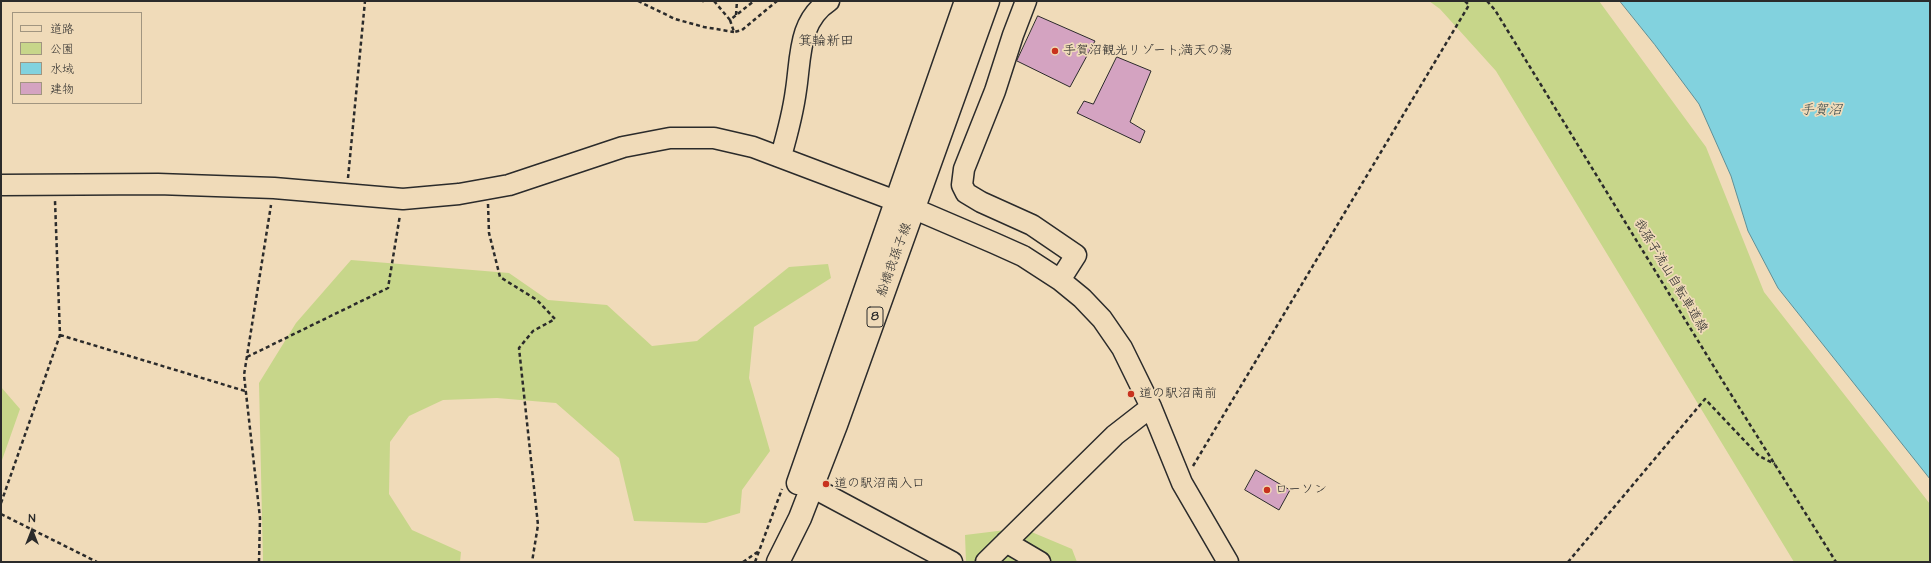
<!DOCTYPE html>
<html>
<head>
<meta charset="utf-8">
<style>
  body { margin:0 }
  #map { position:relative; width:1931px; height:563px; overflow:hidden; background:#f0dbb9; font-family:"Architects Daughter","Klee One",sans-serif }
  canvas { display:block }
  .frame { position:absolute; inset:0; border:2px solid #2b2b2b; pointer-events:none }
  .legend { position:absolute; left:12px; top:12px; width:130px; height:92px; box-sizing:border-box; background:#f0dbb9; border:1px solid #a19580; margin:0; padding:5px 7px; list-style:none; font-size:12px; color:#2b2b2b }
  .legend li { display:flex; align-items:center; gap:8px; height:20px }
  .legend b { width:20px; border:1px solid #a19580 }
  .north { position:absolute; left:12px; top:511px; width:40px; height:40px; -webkit-text-stroke:3px #f0dbb9; paint-order:stroke; rotate:0deg; font-size:11px; font-weight:700; line-height:16px; text-align:center; color:#2b2b2b }
  .north::after { content:''; display:block; margin:auto; width:14px; height:18px; background:#2b2b2b; clip-path:polygon(50% 0,100% 100%,50% 72%,0 100%) }
</style>
</head>
<body>
<div id="map">
<canvas width="1931" height="563"></canvas>
<div class="frame"></div>
<ul class="legend">
<li><b style="height:5px;background:#f0dbb9"></b>道路</li>
<li><b style="height:11px;background:#c7d68a"></b>公園</li>
<li><b style="height:11px;background:#82d2de"></b>水域</li>
<li><b style="height:11px;background:#d4a3c1"></b>建物</li>
</ul>
<div class="north">N</div>
</div>
<script>
const context = document.querySelector('canvas').getContext('2d');
context.lineJoin = 'round';
function paint(path, color) { context.fillStyle = color; context.fill(path, 'evenodd'); }
function trace(path, color, width, dash) { context.strokeStyle = color; context.lineWidth = width; context.lineCap = dash ? 'butt' : 'round'; context.setLineDash(dash || []); context.stroke(path); }
function write(font, color, halo, rows, align = 'center') {
  context.font = font + ' "Architects Daughter","Klee One",sans-serif'; context.lineWidth = 3.5; context.setLineDash([]); context.textBaseline = 'middle'; context.strokeStyle = halo; context.fillStyle = color; for (const [text, x, y, turn = 0] of rows) {
    context.save(); context.translate(x, y); context.rotate((+turn || 0) * Math.PI / 180); context.textAlign = isNaN(turn) ? turn : align; if (halo) context.strokeText(text, 0, 0); context.fillText(text, 0, 0); context.restore();
  }
}
paint(new Path2D(`
  M1429,1H1599L1706,147L1764,292L1930,504V562H1794L1496,71L1440,9Z
  M351,260L509,273L548,300L607,305L652,346L697,341L789,267L828,264L831,278L754,327L749,378L770,451L742,490L740,513L706,523L634,521L619,458L556,403L497,398L443,400L409,416L390,442L389,494L412,530L461,552L460,562H263L259,383L296,323Z
  M1,387L20,409L1,463Z
  M1022,528L1072,549L1077,562H966L965,535Z`), '#c7d68a');
const water = new Path2D(`
  M1620,1H1930V479L1778,288L1748,231L1731,176L1699,104L1655,45Z`);
paint(water, '#82d2de');
trace(water, '#5f8f96', 1);
const building = new Path2D(`
  M1038,16L1095,41L1070,87L1017,61Z
  M1117,57L1151,71L1130,122L1145,131L1140,143L1077,113L1084,101L1093,104Z
  M1256,470L1290,490L1279,510L1245,490Z`);
paint(building, '#d4a3c1');
trace(building, '#2b2b2b', 1);
const minor = new Path2D(`
  M1026,1L1013,35L995,91L964,169L962,185L966,193L981,202L1032,225L1076,255L1060,280
  M781,156C787,135 793,113 796,90C801,58 798,21 829,1
  M1,185L158,184L274,188L403,199L459,194L509,185L623,147L670,138H714L753,147L896,201L994,243L1023,256L1060,280L1082,298L1102,319L1122,348L1151,407L1182,483L1228,562
  M812,487L952,562
  M1006,542L1040,562
  M986,562L1115,435L1151,407`);
const major = new Path2D(`
  M798,483L966,1
  M778,562L800,518L836,425L988,1`);
trace(minor, '#2b2b2b', 23);
trace(major, '#2b2b2b', 25);
trace(new Path2D(`
  M638,1L675,19L704,27L734,32
  M702,1H704
  M714,1L730,20L754,1
  M1487,1L1495,10L1727,388L1836,562
  M736,15L737,1
  M730,20L734,32L742,30L777,1
  M348,178L365,1
  M488,204L489,233L500,277L537,300L555,319L533,331L519,348L538,525L532,562
  M60,335L245,391
  M247,357L388,288L400,215
  M1193,466L1469,5L1465,1
  M1,503L60,335L55,201
  M1,514L97,562
  M259,562L260,518L244,375L271,205
  M743,562L759,551
  M755,562L782,489
  M1568,562L1705,399L1759,456L1775,464`), '#2b2b2b', 2.5, [4, 3]);
trace(minor, '#f0dbb9', 20);
trace(major, '#f0dbb9', 22);
for (const [x, y, r, color] of [
  [1055,51,4,"#c8321e"],
  [1131,394,4,"#c8321e"],
  [826,484,4,"#c8321e"],
  [1267,490,4,"#c8321e"]
]) { const dot = new Path2D(); dot.arc(x, y, r, 0, 2 * Math.PI); context.fillStyle = color; context.fill(dot); trace(dot, '#f0dbb9', 1.5); }
for (const [x, y, w] of [
  [875,317,16]
]) { const box = new Path2D(); box.roundRect(x - w / 2, y - 10, w, 20, 3); context.fillStyle = '#f0dbb9'; context.fill(box); trace(box, '#2b2b2b', 1); }
write('bold 12px', '#2b2b2b', null, [
  ["8",875,317]
]);
write('13px', '#2b2b2b', '#f0dbb9', [
  ["手賀沼観光リゾート;満天の湯",1063,51],
  ["道の駅沼南前",1139,394],
  ["道の駅沼南入口",834,484],
  ["ローソン",1275,490]
], 'left');
write('13px', '#2b2b2b', '#f0dbb9', [
  ["船橋我孫子線",895,260,-70],
  ["我孫子流山自転車道線",1670,276,59]
]);
write('14px', '#2b2b2b', '#f0dbb9', [
  ["箕輪新田",826,42]
]);
write('italic 14px', '#3c4c4f', '#f0dbb9', [
  ["手賀沼",1821,111]
]);
</script>
</body>
</html>
